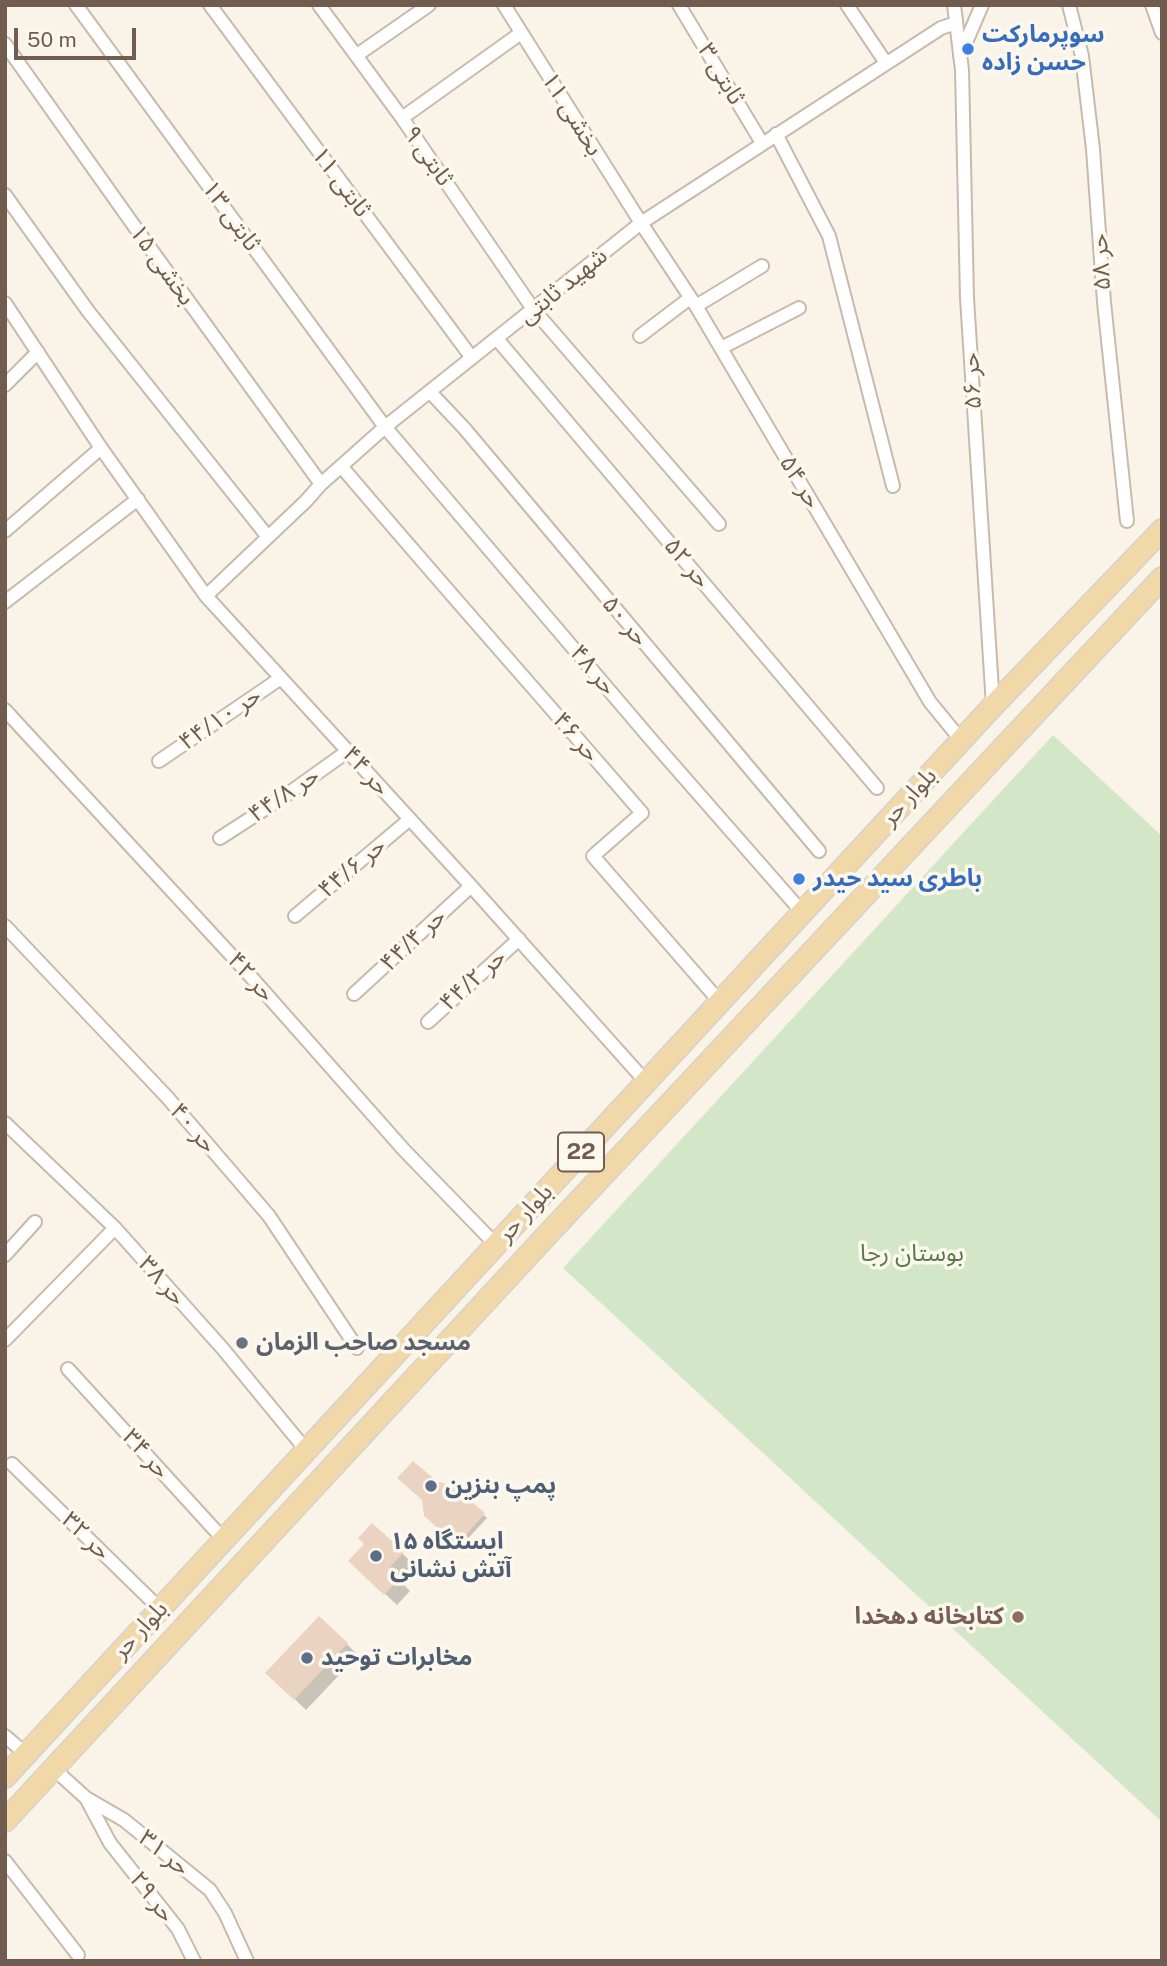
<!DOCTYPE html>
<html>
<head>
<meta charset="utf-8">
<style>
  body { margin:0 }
  #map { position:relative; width:1167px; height:1966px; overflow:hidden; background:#faf4e8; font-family:"Public Sans",sans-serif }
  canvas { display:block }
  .frame { position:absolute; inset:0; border:7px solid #715d4f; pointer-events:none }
  .scale { position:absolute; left:14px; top:28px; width:122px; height:32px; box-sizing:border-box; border:4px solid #715d4f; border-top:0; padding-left:9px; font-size:21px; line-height:24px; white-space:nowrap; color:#715d4f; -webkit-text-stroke:5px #fdf8ee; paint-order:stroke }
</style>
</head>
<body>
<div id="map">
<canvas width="1167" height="1966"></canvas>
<div class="frame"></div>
<div class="scale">50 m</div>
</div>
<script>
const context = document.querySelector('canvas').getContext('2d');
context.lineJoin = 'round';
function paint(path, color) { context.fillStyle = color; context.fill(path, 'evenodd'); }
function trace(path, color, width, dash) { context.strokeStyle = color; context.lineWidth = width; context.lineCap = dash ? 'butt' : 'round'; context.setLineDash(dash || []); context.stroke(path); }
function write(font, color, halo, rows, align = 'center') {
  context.font = font + ' "Public Sans","Noto Sans Arabic",sans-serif'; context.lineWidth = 7; context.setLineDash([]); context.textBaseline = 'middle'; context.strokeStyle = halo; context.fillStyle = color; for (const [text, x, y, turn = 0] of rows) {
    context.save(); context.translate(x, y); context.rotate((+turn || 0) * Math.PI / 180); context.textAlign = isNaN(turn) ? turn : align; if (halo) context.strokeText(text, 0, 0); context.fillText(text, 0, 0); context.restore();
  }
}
paint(new Path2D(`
  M1053,735L1162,836V1822L563,1268Z`), '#d3e6c8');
paint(new Path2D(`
  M437,1484L451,1486L487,1518L461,1546L426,1515Z
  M402,1553L414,1565L399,1580L410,1591L397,1605L362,1572Z
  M320,1618L358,1655L306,1710L268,1673Z`), '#0003');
paint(new Path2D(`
  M413,1461L438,1482L452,1485L485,1513L457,1545L424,1516L422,1500L397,1478Z
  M372,1523L404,1552L389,1568L400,1578L384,1595L348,1561L364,1544L358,1538Z
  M319,1616L348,1643L294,1700L265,1673Z`), '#ead3c1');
const minor = new Path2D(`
  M76,5L385,427L654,743L802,912
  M210,5L472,358
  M319,5L402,118L533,309L719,524
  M504,5L641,223L696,306L930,702L961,740
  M679,5L762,143
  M847,5L886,63
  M954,5L962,70L967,298L993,706
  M1069,5L1082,56L1093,149L1104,302L1127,521
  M1152,5L1162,33
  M5,44L147,244L321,484
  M357,55L429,5
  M960,56L982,5
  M402,118L521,33
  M776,134L829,236L893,486
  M5,195L88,311L268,537
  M5,303L101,448L206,596L471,886L646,1082
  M696,306L762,266
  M640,336L690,298
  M497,339L877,788
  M721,348L799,308
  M5,385L38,352
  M430,392L464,428L819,851
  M341,466C440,583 542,697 642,813L593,856L720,1002
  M5,531L101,448
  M206,596L306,501L321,484L385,427L641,223L941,28L956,23
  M5,602L138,499
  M5,710L244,969L404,1150L496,1245
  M159,761L281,678
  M220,838L285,796L348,751
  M295,916L410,819
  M5,926L167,1097L269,1216L357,1348
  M354,994L471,886
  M428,1022L519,939
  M5,1123L115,1228L223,1349L306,1450
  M5,1255L35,1222
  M5,1340L115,1228
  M68,1369L224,1540
  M12,1464L160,1609
  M5,1736L26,1754
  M54,1769L86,1798L124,1820L210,1890L225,1913L247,1961
  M86,1798L110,1843L178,1929L194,1961
  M5,1861L78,1955`);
const primary = new Path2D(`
  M5,1777L993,706L1162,530
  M5,1821L548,1234L1162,578`);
trace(minor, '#c7baad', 16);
trace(primary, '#d7d2ce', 24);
trace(minor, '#fff', 12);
trace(primary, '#f0d8a9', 21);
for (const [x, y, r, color] of [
  [968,49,7,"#3f7fe0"],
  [799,879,7,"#3f7fe0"],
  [242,1343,7,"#6b7280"],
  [431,1486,7,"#5c6f8a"],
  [376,1556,7,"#5c6f8a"],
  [1018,1617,7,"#8d6e63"],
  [307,1658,7,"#5c6f8a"]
]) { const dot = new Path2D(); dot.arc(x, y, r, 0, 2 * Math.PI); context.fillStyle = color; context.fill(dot); trace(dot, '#fdf8ee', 2.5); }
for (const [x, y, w] of [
  [581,1152,46]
]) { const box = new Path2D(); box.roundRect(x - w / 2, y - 19.5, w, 39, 5); context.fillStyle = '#fdf8ee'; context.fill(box); trace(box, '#715d4f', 2); }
write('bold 23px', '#715d4f', null, [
  ["22",581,1152]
]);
write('bold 24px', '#366cbe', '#fdf8ee', [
  ["سوپرمارکت",982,35],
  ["حسن زاده",982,63],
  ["باطری سید حیدر",813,879]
], 'left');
write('24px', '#715d4f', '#fdf8ee', [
  ["ثابتی ۳",721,74,59],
  ["بخشی ۱۱",572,114,58],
  ["ثابتی ۹",428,156,55],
  ["ثابتی ۱۱",341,182,53],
  ["ثابتی ۱۳",231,216,54],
  ["حر ۵۸",1101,262,-94],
  ["بخشی ۱۵",162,265,54],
  ["شهید ثابتی",563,286,-39],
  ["حر ۵۶",972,381,-93],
  ["حر ۵۴",800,482,59],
  ["حر ۵۲",687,563,50],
  ["حر ۵۰",625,621,50],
  ["حر ۴۸",593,670,50],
  ["حر ۴۴/۱۰",220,719,-34],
  ["حر ۴۶",576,737,49],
  ["حر ۴۴",366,771,48],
  ["حر ۴۴/۸",284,795,-34],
  ["بلوار حر",909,797,-47],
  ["حر ۴۴/۶",352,868,-40],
  ["حر ۴۴/۴",413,940,-43],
  ["حر ۴۲",251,977,48],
  ["حر ۴۴/۲",473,980,-42],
  ["حر ۴۰",193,1128,49],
  ["بلوار حر",525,1213,-47],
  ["حر ۳۸",162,1281,48],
  ["حر ۳۴",146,1454,48],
  ["حر ۳۲",86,1536,44],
  ["بلوار حر",140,1630,-47],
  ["حر ۳۱",164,1853,39],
  ["حر ۲۹",152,1897,52]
]);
write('24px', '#587a4c', '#fdf8ee', [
  ["بوستان رجا",912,1254]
]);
write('bold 24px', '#5b616d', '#fdf8ee', [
  ["مسجد صاحب الزمان",256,1343]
], 'left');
write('bold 24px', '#4e5e75', '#fdf8ee', [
  ["پمپ بنزین",445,1486],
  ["ایستگاه ۱۵",390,1542],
  ["آتش نشانی",390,1570],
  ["مخابرات توحید",321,1658]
], 'left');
write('bold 24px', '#785e54', '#fdf8ee', [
  ["کتابخانه دهخدا",1004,1617]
], 'right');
</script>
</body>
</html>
